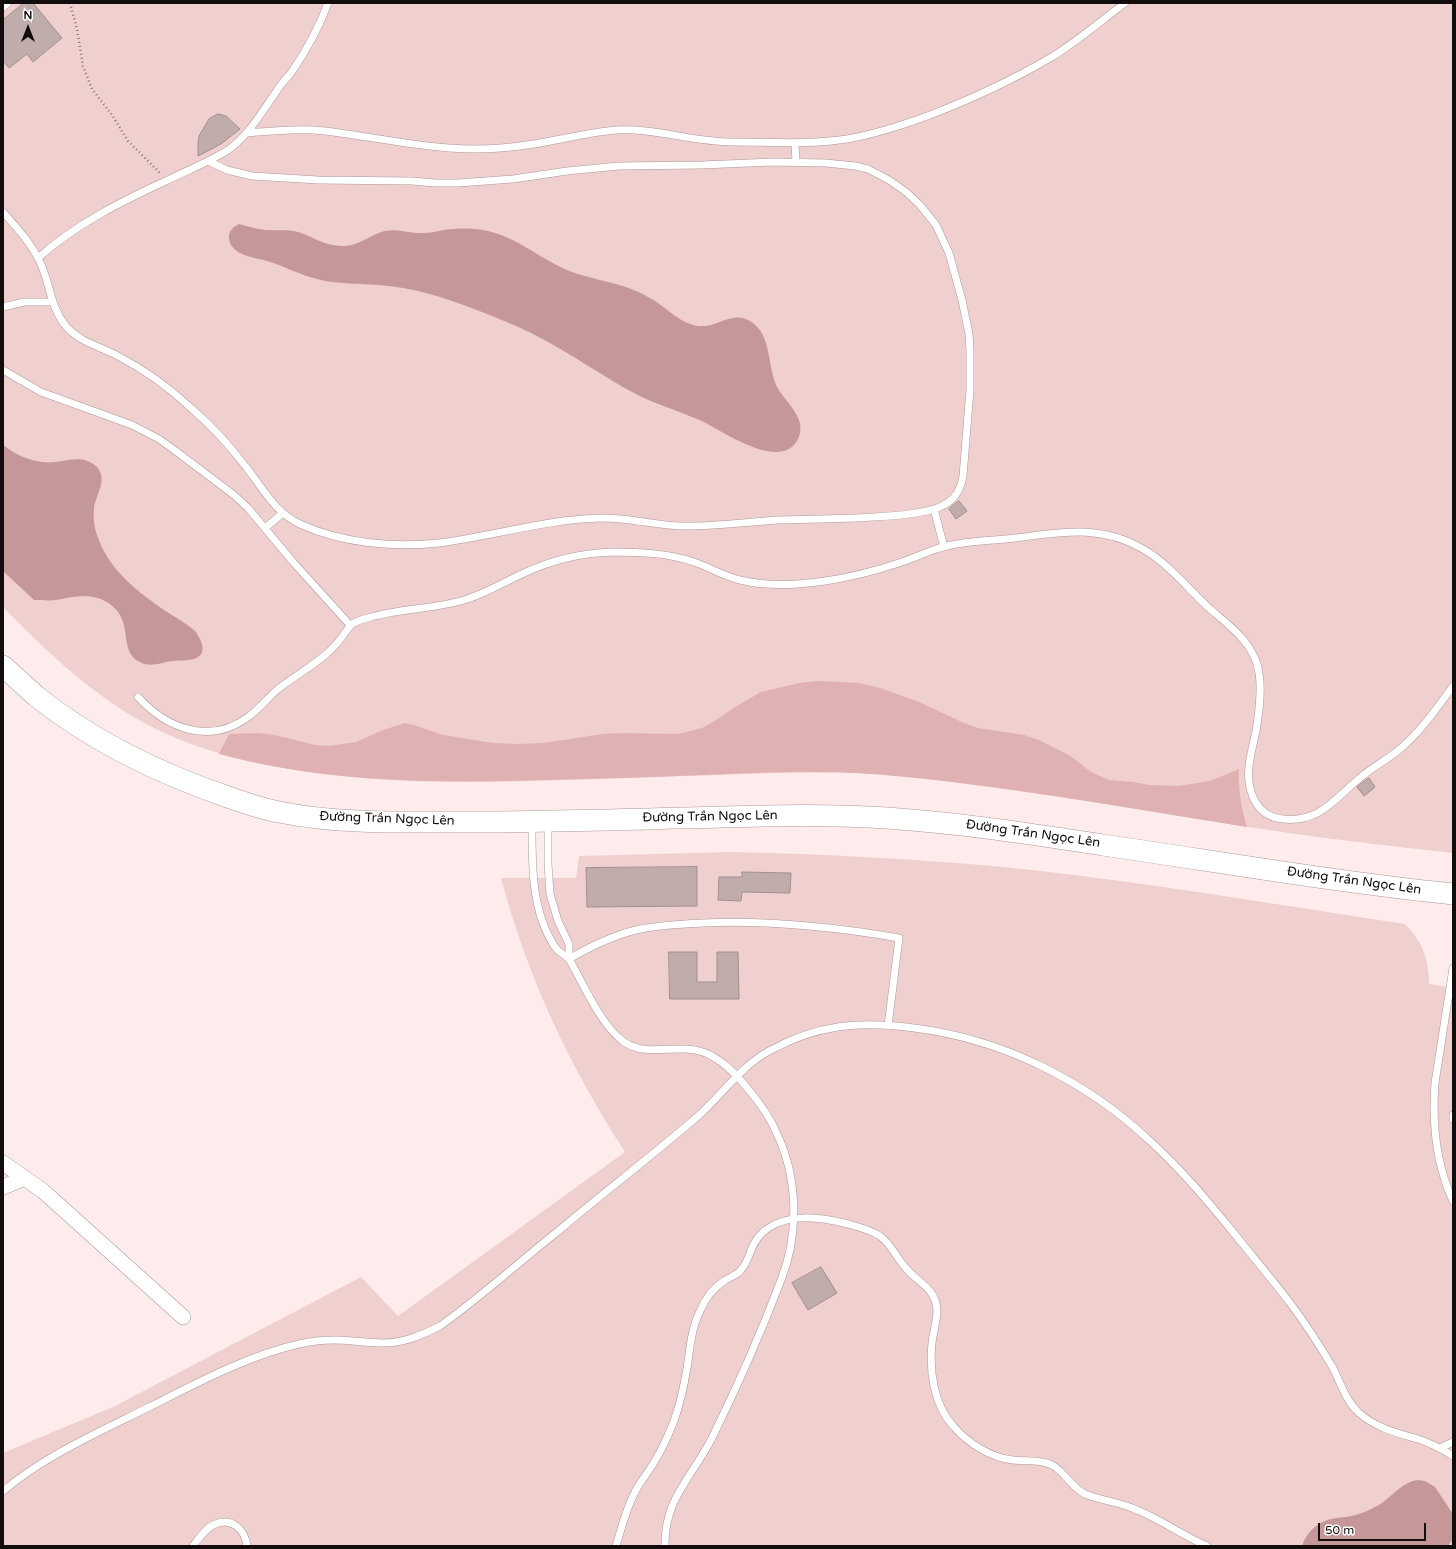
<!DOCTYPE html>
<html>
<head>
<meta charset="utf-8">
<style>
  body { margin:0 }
  #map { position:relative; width:1456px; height:1549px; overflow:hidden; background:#feecec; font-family:"Varela Round",sans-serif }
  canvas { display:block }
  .frame { position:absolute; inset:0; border:4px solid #130c0c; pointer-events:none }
  .north { position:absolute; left:8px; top:8px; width:40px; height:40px; -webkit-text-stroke:3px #fefefe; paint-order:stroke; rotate:0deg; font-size:11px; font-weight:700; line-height:16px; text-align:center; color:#130c0c }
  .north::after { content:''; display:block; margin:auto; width:14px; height:18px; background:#130c0c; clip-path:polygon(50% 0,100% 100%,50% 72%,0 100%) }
  .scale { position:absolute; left:1318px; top:1523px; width:108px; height:18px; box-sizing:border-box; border:2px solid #130c0c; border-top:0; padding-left:5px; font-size:12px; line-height:14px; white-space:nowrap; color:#130c0c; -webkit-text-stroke:3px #fefefe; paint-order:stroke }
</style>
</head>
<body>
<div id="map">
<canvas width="1456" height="1549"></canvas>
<div class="frame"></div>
<div class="north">N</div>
<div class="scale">50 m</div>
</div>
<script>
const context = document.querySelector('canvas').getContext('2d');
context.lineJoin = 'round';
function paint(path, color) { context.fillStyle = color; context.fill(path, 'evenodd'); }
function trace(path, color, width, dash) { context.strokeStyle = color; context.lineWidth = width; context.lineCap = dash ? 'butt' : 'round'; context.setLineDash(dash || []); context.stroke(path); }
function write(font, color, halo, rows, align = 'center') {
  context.font = font + ' "Varela Round",sans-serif'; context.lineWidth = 3; context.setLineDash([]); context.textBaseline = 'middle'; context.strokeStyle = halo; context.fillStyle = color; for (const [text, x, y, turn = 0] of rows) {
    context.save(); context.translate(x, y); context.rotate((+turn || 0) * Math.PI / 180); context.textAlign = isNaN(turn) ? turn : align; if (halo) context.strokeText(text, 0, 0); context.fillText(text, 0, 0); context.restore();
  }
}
paint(new Path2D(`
  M3,3H1453V853C1370,844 1288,834 1205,820C1133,809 1061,796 988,787C953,782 919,777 883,774C828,771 773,773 717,775C656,777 596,779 535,781C457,783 379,783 301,771C247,762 199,751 150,726C94,697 47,652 3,607Z
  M731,852C825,854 919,859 1013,868C1144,882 1274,904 1405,924C1422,941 1429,959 1429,984L1453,988V1546H3V1453L115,1406L361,1277L398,1316L625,1152C569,1065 528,979 501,878H576L579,856Z`), '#f0cfcf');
paint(new Path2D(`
  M819,681L859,683L880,688L919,702L964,723L978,728L1024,735L1039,740L1069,755L1091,772L1109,780L1133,782L1149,785L1179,786L1210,781L1239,769C1238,789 1241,807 1247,827C1160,813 1073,798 985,786C928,779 872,772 814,772C778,771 742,774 705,775C652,777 598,779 544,780C434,783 327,783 219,754L229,734L259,733L275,735L315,745L329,746L356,742L383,730L405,723L414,725L443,735L493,743L518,744L543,743L603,734L620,733L678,734L702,728L713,722L735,707L761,692L799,683Z`), '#e0b1b2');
paint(new Path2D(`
  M239,224C248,226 256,229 265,230C277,231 287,229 298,232C314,237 325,246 342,246C360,246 369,235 385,231C398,228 411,234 424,233C431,233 437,231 444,230C457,228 471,228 483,230C516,236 537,257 567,270C594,281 623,282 648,297C664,305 676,320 693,325C714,332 730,309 750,321C772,334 767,366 777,387C783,398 794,407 799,420C801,426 801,433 798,439C782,472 725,433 704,422C690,416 675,410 661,405C633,395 610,379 585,364C557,346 528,330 497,318C462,304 427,290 389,286C365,283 340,285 317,279C300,275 284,266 267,261C254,257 232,256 229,239C228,231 233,227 239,224Z
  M3,445C15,454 27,460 42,462C60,465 81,451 97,467C108,480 96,494 94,508C93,517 94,527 97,535C109,571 138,592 167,612C177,618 187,624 195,631C201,639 209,654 194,659C187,661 180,660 173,661C161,662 150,669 138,661C116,647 138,616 101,599C85,593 72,597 56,600C49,601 42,600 34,600L3,571Z
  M1418,1480L1425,1481L1435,1487L1453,1514V1539L1448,1546H1302C1305,1537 1310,1530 1319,1524C1327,1519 1335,1518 1345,1517C1356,1516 1368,1511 1377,1506C1392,1498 1401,1482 1418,1480Z`), '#c59798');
const building = new Path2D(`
  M24,3H33L62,38L33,62L27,54L9,68L3,61V20Z
  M218,114L226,116L240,129L221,144L198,156V142L199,136L209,119Z
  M959,501L967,511L956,519L949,509Z
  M1369,778L1375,787L1364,796L1357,787Z
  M697,867V906L587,907L586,868Z
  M742,872L791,873L790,893L742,892L741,901L718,900L719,877H742Z
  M669,952H697V982H717V952H738L739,999H670Z
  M821,1267L837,1293L808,1310L792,1283Z`);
paint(building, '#c1acac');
trace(building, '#a38f8f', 1);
const lane = new Path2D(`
  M3,7L8,3
  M247,133C273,131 299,128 325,131C367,136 407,145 449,148C474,150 501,149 527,145C557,141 587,132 617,130C656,128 693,142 732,142C770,142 809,145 847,139C876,134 903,125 930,115C974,98 1015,79 1055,55C1080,39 1102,20 1125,3
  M795,143L796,162
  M3,212C17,228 31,243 40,262C50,283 50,306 65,325C79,342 99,346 118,356C145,370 170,388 192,409C212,426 230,446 246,467C262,487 275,513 300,524C341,543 394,548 439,543C494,536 547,519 602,518C629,518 655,525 681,526C713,527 746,522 778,520C810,519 842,519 874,517C893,516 912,515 931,510C950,505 960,495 963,476L970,390V351L969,334L962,300L949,253L936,225L920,205L906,192L889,180L868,169L855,166L826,163L773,162L702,165L619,166L567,171L513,179L458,183H435L412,181L318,180L252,176L227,170L208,161
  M38,258C76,224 122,201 168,180C188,170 209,162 228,150C249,135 261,113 276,92C280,85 286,79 291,73C306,51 319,28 328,3
  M3,307L24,302H52
  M3,370L41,392L132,425L159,439L173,449L234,495L248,508L293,562L350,625
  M934,509L944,547
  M265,528L283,513
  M138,697C167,729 210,745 248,717C259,709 268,698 278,689C293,677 310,668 325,655C331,650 337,644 342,637C344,634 349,627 352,624C358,620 368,618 375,616C404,608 435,609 464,600C485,594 504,582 524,573C552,560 582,553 612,552C639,552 668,553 694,562C709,567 723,576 740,580C789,592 855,578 902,562C913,558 923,554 933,550C957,542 981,541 1006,539C1055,534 1097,522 1143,549C1169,564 1188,589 1210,609C1231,627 1255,644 1259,673C1262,691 1259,712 1256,731C1251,755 1242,779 1256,803C1262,813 1272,818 1283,819C1320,823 1335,798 1360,778C1372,767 1387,760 1400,749C1421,731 1437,708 1453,686
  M532,823C532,864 531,911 555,947C558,952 565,955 569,959V944L558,921L550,894L548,864V823
  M1453,968L1435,1083C1432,1123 1436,1164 1453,1201
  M1453,1115V1119
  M1440,1448L1453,1442
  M3,1491C46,1455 99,1432 149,1407C195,1384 249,1355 299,1344C316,1340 335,1339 353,1341C363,1342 373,1343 383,1343C404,1343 422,1335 440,1326C481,1297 518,1263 557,1232C603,1193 652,1156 698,1116C722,1095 740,1067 769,1051C818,1024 859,1021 914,1028C1002,1039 1085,1080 1150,1141C1181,1169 1207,1200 1233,1232C1252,1256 1272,1279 1290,1303C1306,1324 1320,1346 1333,1368C1341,1384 1346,1401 1359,1413C1376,1428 1397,1433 1418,1439C1430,1443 1442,1449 1453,1456
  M193,1546C198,1539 205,1529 213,1525C231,1516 245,1529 247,1546
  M616,1546C622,1527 626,1508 636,1490C642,1479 651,1469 657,1457C664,1446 669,1433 674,1421C680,1404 684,1386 687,1368C690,1349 691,1329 700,1311C705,1299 713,1288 724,1281C730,1277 737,1275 741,1270C751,1259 749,1245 763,1232C787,1212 820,1217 848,1224C859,1227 871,1230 880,1236C891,1244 896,1257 905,1267C912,1276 922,1282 930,1291C943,1308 934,1324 932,1343C929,1371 934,1406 954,1427C968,1443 991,1458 1013,1460C1026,1462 1039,1459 1052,1465C1065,1472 1071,1487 1085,1494C1102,1501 1121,1502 1137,1510C1162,1520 1183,1536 1207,1546
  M665,1546C664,1498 694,1475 713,1436C738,1385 761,1333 781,1280C799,1235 798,1180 778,1136C771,1119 760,1103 748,1089C736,1074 722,1059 703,1052C677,1043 648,1058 624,1042C601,1026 583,983 569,959C591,946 612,936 636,930C658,925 680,924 703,923C769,920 834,927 899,938L888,1026`);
const street = new Path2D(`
  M3,1163L43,1191L183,1317
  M3,1187L25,1178`);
const secondary = new Path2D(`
  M3,666C14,676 25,686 36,696C92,741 161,774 228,797C245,803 262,809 279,812C338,824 399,822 459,822C546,822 634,819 722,817C777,815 832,814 887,818C960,823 1031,834 1103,845C1220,862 1336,882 1453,894`);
trace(lane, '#ac9898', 8);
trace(street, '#ac9898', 16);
trace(secondary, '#ac9898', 22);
trace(new Path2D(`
  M70,3L77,29L83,66L92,89L112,115L128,141L160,173`), '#847878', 2.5, [1, 3]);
trace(lane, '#fff', 7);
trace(street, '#fff', 15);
trace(secondary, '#fff', 21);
write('13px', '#130c0c', '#fefefe', [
  ["Đường Trần Ngọc Lên",710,817,-1],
  ["Đường Trần Ngọc Lên",387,819,2],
  ["Đường Trần Ngọc Lên",1033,834,8],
  ["Đường Trần Ngọc Lên",1354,881,8]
]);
</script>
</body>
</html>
